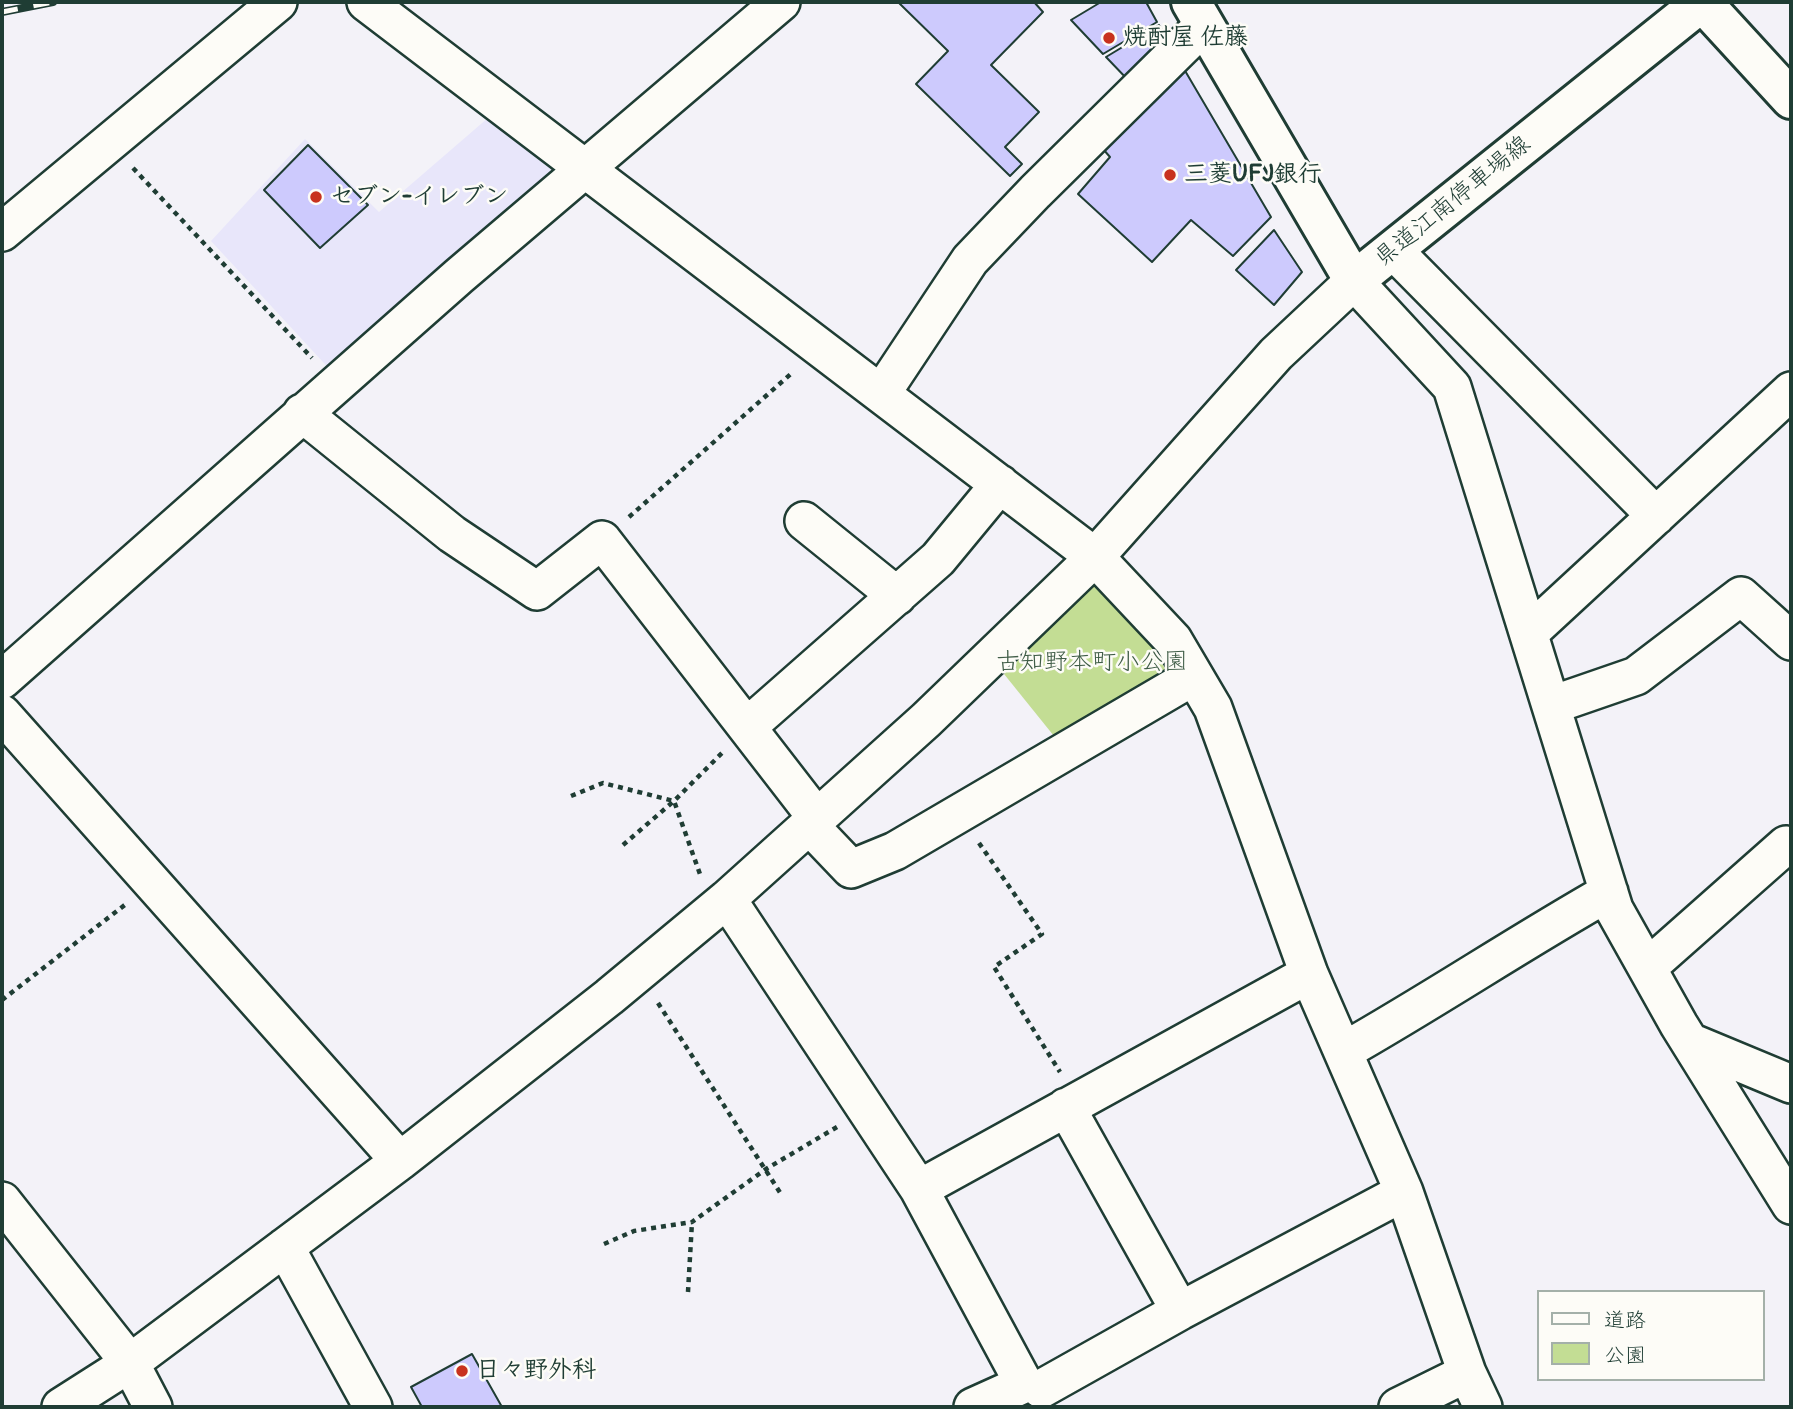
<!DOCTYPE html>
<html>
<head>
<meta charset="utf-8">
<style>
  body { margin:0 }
  #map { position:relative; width:1793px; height:1409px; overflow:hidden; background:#f3f2f8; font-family:Pangolin,"Klee One",sans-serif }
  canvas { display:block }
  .frame { position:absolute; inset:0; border:4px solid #1f3d34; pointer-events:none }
  .legend { position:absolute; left:1537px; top:1290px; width:228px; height:91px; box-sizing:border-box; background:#fdfcf7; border:2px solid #a4b0a9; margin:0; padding:9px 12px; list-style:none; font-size:21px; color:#1f3d34 }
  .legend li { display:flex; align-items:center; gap:14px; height:35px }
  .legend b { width:35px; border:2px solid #a4b0a9 }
</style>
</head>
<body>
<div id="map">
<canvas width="1793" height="1409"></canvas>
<div class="frame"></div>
<ul class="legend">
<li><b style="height:9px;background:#fdfcf7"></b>道路</li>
<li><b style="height:19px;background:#c3dd94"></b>公園</li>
</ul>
</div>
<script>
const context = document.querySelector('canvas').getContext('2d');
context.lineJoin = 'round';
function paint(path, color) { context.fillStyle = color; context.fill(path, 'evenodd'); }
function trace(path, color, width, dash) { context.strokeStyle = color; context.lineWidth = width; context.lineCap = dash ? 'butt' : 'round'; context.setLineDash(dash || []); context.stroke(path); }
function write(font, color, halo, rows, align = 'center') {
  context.font = font + ' Pangolin,"Klee One",sans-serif'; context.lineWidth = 5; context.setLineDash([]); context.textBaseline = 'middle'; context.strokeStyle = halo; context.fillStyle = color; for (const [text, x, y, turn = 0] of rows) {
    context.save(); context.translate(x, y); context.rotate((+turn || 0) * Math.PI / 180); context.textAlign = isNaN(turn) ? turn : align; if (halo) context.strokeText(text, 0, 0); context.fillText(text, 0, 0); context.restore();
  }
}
paint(new Path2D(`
  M496,111L574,170L335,375L211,241L305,139L379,212Z`), '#e8e6fa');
paint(new Path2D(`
  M1095,581L1154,648L1171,680L1062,746L1004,674Z`), '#c3dd94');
const building = new Path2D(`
  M898,2H1034L1043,12L991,65L1039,112L1005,147L1022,164L1010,176L916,84L948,51Z
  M1101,2H1146L1157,22L1103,54L1071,20Z
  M1159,25L1168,40L1129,81L1106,57Z
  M1184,69L1271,217L1233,256L1191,220L1152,262L1078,194L1110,157L1103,149Z
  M308,145L368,205L320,248L264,190Z
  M1274,230L1302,272L1274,305L1236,270Z
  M472,1354L502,1407H422L411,1387Z`);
paint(building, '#cdcafd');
trace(building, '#1f3d34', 2);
const minor = new Path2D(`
  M366,2L1095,557L1173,640L1213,708L1309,974L1404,1192L1467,1373L1483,1407
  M2,232L278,2
  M1393,250L1656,516
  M881,394L970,260L1035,192L1204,25
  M302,413L452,534L537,591L602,540L817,818
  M804,521L897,596
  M1529,633L1791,391
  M2,680L459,276L781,2
  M1552,705L1636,676L1741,596L1791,641
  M2,714L400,1161
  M747,727L938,559L1000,484
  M809,825L851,869L895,851L1194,676
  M727,899L919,1189L1024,1384L973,1407
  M1647,968L1786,845
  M1690,1042L1791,1084
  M1344,1051C1434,1000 1519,943 1609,892
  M1066,1107L1180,1311
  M919,1189L1309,974
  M2,1201L130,1363L153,1407
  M285,1247L373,1407
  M1041,1389L1180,1311L1404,1192
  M61,1407L130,1363L400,1161L609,997L727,899L926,720L1095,557L1276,354L1354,281L1452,387L1614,909L1679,1025L1791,1205
  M1398,1407L1467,1373`);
const major = new Path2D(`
  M1191,2L1354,281L1702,2L1791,99`);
trace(minor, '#1f3d34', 42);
trace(major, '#1f3d34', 44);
trace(new Path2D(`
  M133,168L312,358
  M629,517L793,372
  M571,796L603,783L674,801L701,877
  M979,843L1042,934L994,967L1060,1072
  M623,845L674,801L722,753
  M2,1000L126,904
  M658,1003L781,1194
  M604,1244L634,1231L692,1222L766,1169L837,1127
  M688,1292L692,1222`), '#1f3d34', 4.5, [5, 5]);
trace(minor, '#fdfcf7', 37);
trace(major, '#fdfcf7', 38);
const rail = new Path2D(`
  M2,12L53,2`);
trace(rail, '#1f3d34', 8);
trace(rail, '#fdfcf7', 5, [16]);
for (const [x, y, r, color] of [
  [1109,38,7,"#c8321e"],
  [1170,175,7,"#c8321e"],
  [316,197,7,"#c8321e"],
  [462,1371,7,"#c8321e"]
]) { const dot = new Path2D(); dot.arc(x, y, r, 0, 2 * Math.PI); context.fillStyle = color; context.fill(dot); trace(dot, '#fdfcf7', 2.5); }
write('bold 24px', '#1f3d34', '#fdfcf7', [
  ["焼酎屋 佐藤",1123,38],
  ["三菱UFJ銀行",1184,175],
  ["セブン-イレブン",330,197],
  ["日々野外科",476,1371]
], 'left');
write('24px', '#1f3d34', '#fdfcf7', [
  ["県道江南停車場線",1453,202,-39]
]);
write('24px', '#405d47', '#fdfcf7', [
  ["古知野本町小公園",1092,663]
]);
</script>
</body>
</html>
